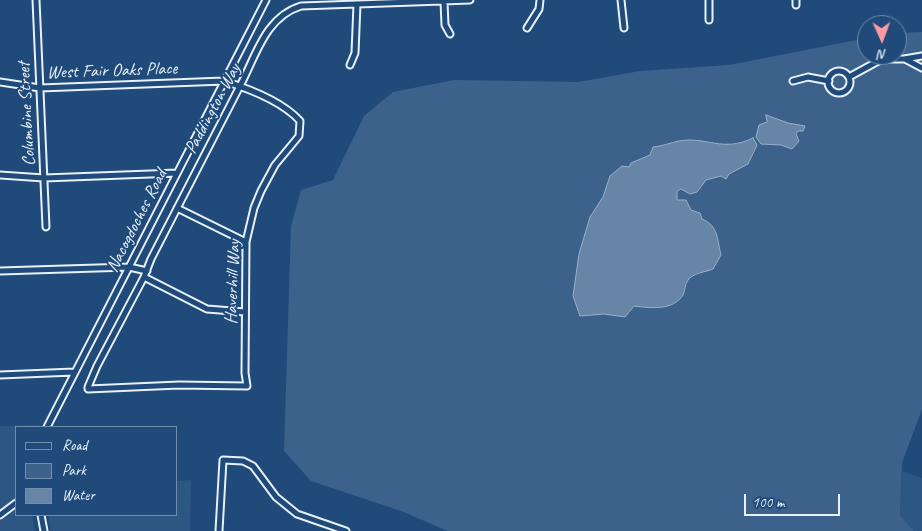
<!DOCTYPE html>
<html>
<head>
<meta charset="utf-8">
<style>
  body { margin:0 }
  #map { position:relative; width:922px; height:531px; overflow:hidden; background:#1f4a7a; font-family:Caveat,sans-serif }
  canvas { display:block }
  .legend { position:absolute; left:15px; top:426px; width:162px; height:90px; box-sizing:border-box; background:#1f4a7a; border:1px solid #6f8dac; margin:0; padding:6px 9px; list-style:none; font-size:15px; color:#e8f1f8 }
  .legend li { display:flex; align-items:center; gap:10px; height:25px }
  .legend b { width:25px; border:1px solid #6f8dac }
  .north { position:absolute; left:857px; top:15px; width:50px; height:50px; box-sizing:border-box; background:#1f4a7a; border:1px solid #6f8dac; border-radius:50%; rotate:178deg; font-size:14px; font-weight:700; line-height:20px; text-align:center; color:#e8f1f8 }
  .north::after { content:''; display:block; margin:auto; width:18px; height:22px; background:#ff9aa2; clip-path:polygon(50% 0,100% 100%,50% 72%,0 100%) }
  .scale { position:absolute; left:744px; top:494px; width:96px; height:22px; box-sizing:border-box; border:2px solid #e8f1f8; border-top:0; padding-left:6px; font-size:15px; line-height:18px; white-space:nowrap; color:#e8f1f8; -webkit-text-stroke:4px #1f4a7a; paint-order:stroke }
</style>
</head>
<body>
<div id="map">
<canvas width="922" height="531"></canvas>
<ul class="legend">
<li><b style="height:6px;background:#1f4a7a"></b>Road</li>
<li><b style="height:14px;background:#3c628c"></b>Park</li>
<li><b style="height:14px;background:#6685a7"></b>Water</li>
</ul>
<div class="north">N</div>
<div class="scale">100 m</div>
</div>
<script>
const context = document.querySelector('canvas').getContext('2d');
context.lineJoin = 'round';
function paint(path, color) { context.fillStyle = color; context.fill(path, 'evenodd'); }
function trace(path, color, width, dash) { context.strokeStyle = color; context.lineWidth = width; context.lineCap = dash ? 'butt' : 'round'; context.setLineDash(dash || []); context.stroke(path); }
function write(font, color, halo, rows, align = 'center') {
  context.font = font + ' Caveat,sans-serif'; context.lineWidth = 4; context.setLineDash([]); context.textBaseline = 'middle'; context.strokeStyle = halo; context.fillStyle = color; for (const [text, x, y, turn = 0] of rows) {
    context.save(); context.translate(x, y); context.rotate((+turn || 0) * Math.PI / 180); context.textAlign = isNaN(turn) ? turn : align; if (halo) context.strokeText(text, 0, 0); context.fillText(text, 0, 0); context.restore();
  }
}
paint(new Path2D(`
  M39,425L38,427H16V515H32L35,531H0V426Z
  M902,471L922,478V531H914L900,515Z
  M191,480L190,531H51L49,515H176V481Z`), '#2e5683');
paint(new Path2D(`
  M922,32V409L902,463L900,515L914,531H448L401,511L311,481L284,451L291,226L301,190L333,180L364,116L393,92L454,80L579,82L640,71L729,65L867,38V55H897V33Z`), '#3c628c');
const water = new Path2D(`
  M766,115L788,123L805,126L803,131H798L796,134L799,141L792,149L781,145L761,144L756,137L759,125L767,122Z
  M753,138L757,145L748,164L729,174L726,179L721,176L706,180L697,192L690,194L681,189L677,191V200H686L691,210L700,213L702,219C719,226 717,240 721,255L713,269C706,272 693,273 688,280C685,284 685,291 683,295C673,311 650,308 634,306L625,317L604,314L580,316L573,296L579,254L590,217L603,197L610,176L622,166L629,167L631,163L650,155L653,147C663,146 670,143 679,141C706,136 723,153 753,138Z`);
paint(water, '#6685a7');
trace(water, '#9ab0c7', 1);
const minor = new Path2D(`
  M36,0L46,227
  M621,0L624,28
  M709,0V20
  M796,0V5
  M444,2L445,25L450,34
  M527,28L539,9L540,0
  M905,59L922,68
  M350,65L355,53L357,4
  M828 82a11 11 0 1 1 22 0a11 11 0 1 1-22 0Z
  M849,77L882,59H904L922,56
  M793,81L808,77L829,81
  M0,82L40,88L224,81C250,89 282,101 300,121L299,136L275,165L261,191L254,208L246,242L245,373L247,386L179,385L88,389V387L97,366L144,277L151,259L240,86C256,56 265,17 301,6L470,0
  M0,175L44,178L177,173
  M177,208L246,242
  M0,271L129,267L147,271
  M144,277L207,309L245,312
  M0,375L74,372
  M47,427L266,0
  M0,515L16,503
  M41,515L44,531
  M219,531L223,460L243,461L253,466L276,497L297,514L346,531`);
trace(minor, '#e8f1f8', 9);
trace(minor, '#1f4a7a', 5);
write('18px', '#e8f1f8', '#1f4a7a', [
  ["West Fair Oaks Place",112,71,-2],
  ["Paddington Way",213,109,-62],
  ["Columbine Street",27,114,-93],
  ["Nacogdoches Road",137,221,-63],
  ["Haverhill Way",233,282,-88]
]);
</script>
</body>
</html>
